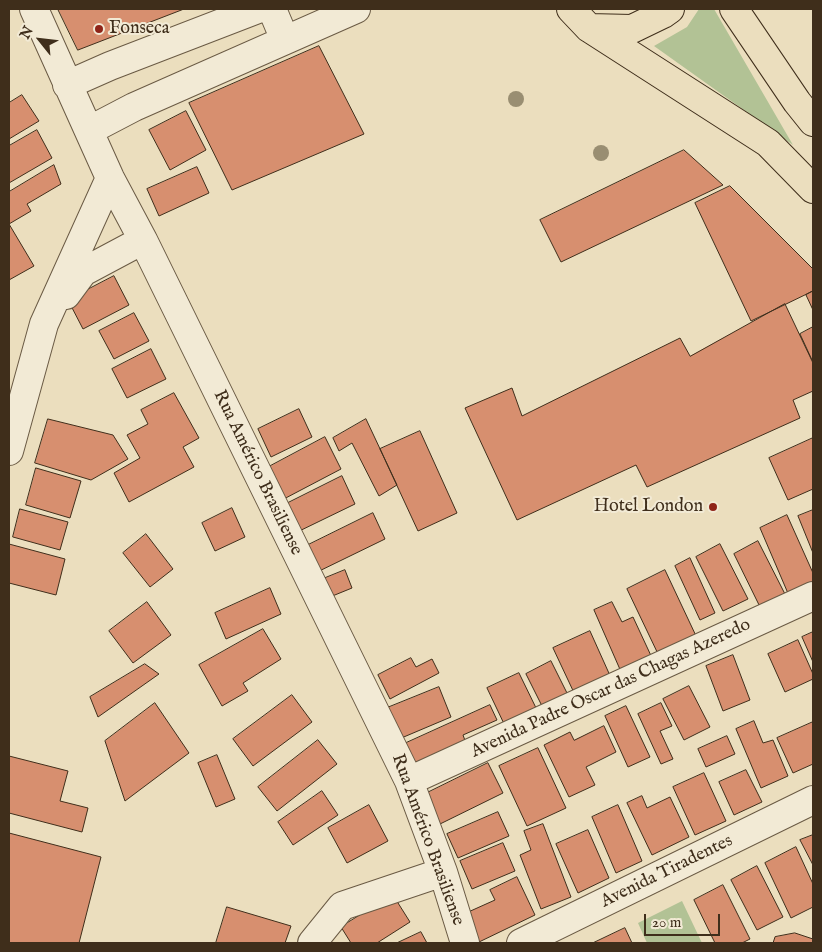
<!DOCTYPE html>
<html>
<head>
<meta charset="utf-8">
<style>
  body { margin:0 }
  #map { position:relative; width:822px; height:952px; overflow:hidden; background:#ebdebe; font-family:"IM FELL English",serif }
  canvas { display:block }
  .frame { position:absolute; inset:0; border:10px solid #3f2e1b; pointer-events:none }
  .north { position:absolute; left:15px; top:15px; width:50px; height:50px; -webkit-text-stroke:4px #f2ead5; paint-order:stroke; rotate:299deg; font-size:14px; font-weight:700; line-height:20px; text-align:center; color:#3f2e1b }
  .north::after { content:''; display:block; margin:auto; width:18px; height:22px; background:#3f2e1b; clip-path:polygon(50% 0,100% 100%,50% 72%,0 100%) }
  .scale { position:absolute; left:644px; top:914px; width:76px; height:22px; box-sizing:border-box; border:2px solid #3f2e1b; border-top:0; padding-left:6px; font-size:15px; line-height:18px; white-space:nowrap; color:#3f2e1b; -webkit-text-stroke:4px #f2ead5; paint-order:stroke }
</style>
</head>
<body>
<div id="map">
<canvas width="822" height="952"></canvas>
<div class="frame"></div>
<div class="north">N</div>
<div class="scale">20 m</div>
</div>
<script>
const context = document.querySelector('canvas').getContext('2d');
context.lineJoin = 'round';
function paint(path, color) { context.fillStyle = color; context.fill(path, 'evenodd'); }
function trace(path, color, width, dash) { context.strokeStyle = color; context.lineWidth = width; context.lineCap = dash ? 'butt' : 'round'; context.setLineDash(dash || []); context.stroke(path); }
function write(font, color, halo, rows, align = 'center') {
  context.font = font + ' "IM FELL English",serif'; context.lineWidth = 4; context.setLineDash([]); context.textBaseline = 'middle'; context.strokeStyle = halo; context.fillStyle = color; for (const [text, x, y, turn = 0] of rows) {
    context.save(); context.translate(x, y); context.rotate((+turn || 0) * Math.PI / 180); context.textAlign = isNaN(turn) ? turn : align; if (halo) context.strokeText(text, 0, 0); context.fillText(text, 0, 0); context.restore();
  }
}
paint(new Path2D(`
  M699,9H714L793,145L654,46L687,27Z
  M682,901L702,943H647L638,923Z`), '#b2c295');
const building = new Path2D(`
  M58,9H184L78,50Z
  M319,46L364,134L232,190L189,103Z
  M22,95L39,121L9,139V103Z
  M186,111L206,150L170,170L149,130Z
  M37,130L52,158L9,183V146Z
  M684,150L723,185L561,262L540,220Z
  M54,165L61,184L27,204L31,211L9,224L34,266L9,280V192Z
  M197,167L209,193L159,216L147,189Z
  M730,186L813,269V291L751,321L695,203Z
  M114,276L129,305L83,329L68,300Z
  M813,291V310L806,295Z
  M785,304L813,363V391L793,400L800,418L647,487L636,465L517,520L465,408L512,388L522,416L680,338L690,356Z
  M134,313L149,341L114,359L99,331Z
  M813,327V359L812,360L800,334Z
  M151,349L166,379L127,398L112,369Z
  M174,393L199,438L183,447L194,467L129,502L114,473L140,458L127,435L148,424L141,410Z
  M299,409L312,437L271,457L258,429Z
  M48,419L113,435L128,459L91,480L35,463Z
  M366,419L397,485L379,496L352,443L339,451L333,438Z
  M420,431L457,513L418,531L380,449Z
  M325,437L341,469L280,501L263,470Z
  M813,438V489L788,500L769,458Z
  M36,468L81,481L70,518L26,505Z
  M342,476L355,504L289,536L276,509Z
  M232,508L245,537L215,551L202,523Z
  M20,509L68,522L60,550L13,537Z
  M813,510V553L798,516Z
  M373,513L385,539L309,576L296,551Z
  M787,515L813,573V587L790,598L760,528Z
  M146,534L173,569L150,587L123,553Z
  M758,541L787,598L762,611L734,554Z
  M9,544L65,559L56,595L9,583Z
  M720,544L748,599L723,611L696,557Z
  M690,558L715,613L700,620L675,566Z
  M345,570L352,588L325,599L318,581Z
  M665,570L697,638L659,656L627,589Z
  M270,588L281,614L226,639L215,613Z
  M147,602L171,635L133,663L109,631Z
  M612,602L622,622L633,617L653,660L622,674L594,610Z
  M263,629L281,659L243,683L248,691L222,706L199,665Z
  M590,631L612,680L576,697L553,648Z
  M813,632V662L802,637Z
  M798,640L813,674V679L785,692L768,654Z
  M733,655L750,700L723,711L706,666Z
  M411,658L416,667L432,659L439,673L390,699L378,675Z
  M551,661L570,699L545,712L526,674Z
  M145,664L159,674L98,717L90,697Z
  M519,673L538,712L506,728L487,688Z
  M689,686L710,727L684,740L663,699Z
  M439,687L451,717L399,739L387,708Z
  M292,695L312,722L253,766L233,739Z
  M155,703L189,753L125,801L105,741Z
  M661,703L672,726L660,731L673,759L661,764L638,714Z
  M490,705L497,720L463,735L467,746L416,769L404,744Z
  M626,706L650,757L628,767L605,716Z
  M754,721L763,743L773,740L788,776L761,788L736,729Z
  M813,722V764L793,773L777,738Z
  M604,726L616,752L586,767L595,785L569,797L544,745L570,732L574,740Z
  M727,736L735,754L706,767L698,749Z
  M318,740L337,764L277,811L258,787Z
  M538,748L566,808L527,826L499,766Z
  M217,755L235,799L216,807L198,763Z
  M9,756L68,771L60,801L88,808L82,832L9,813Z
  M488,763L503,793L440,824L425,794Z
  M746,770L762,802L734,815L719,782Z
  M704,773L726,821L695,835L673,787Z
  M322,791L338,815L293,845L278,822Z
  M642,796L647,808L670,797L689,837L652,855L627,803Z
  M369,805L388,841L347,863L328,828Z
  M618,805L642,861L616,873L592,817Z
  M498,812L509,836L458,858L447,834Z
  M543,824L571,897L541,909L520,855L531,850L524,831Z
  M588,830L609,878L578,893L556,844Z
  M9,833L101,857L79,943H9Z
  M813,835V865L800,840Z
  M503,843L515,871L472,889L460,861Z
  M796,847L813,884V907L791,918L765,863Z
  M757,866L783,917L757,930L731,880Z
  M517,877L535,915L479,942L466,913L495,900L490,890Z
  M723,885L750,939L742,943H715L694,900Z
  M393,895L410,922L377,943H351L341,927Z
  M227,907L291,926L285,943H216Z
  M625,928L632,943H593Z
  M421,932L427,943H397Z
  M795,933L813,939V943H773L775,937Z`);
paint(building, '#d78f6f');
trace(building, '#3f2e1b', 1);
const street = new Path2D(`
  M34,9L110,178L143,240L409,781L443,872L465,943
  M272,9L285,40
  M67,85L110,66L258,9
  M90,130L134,107L356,9
  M66,295L83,272L143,240
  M9,451L44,324L110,178
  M409,781L813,596
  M312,943L342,906L443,872
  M521,943L813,800`);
const primary = new Path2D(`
  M571,9L589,28L768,143L813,189
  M734,9L797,102L813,122
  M589,28L632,29L663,14L670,9`);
trace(street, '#6a5a44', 30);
trace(primary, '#3f2e1b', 30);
trace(street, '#f2ead5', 28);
trace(primary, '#ebdebe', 28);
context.fillStyle = '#998e72';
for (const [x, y] of [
  [516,99],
  [601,153]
]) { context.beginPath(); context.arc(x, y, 8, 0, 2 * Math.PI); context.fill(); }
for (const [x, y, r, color] of [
  [99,29,5,"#8f2418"],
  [713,507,5,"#8f2418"]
]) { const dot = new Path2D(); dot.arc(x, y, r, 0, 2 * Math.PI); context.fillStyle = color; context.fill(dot); trace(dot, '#f2ead5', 2); }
write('18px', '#3f2e1b', '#f2ead5', [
  ["Fonseca",109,29],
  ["Hotel London",703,507,"right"]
], 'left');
write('18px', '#3f2e1b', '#f2ead5', [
  ["Rua Américo Brasiliense",257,473,64],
  ["Avenida Padre Oscar das Chagas Azeredo",611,689,-25],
  ["Rua Américo Brasiliense",427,840,70],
  ["Avenida Tiradentes",667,872,-26]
]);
</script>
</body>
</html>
